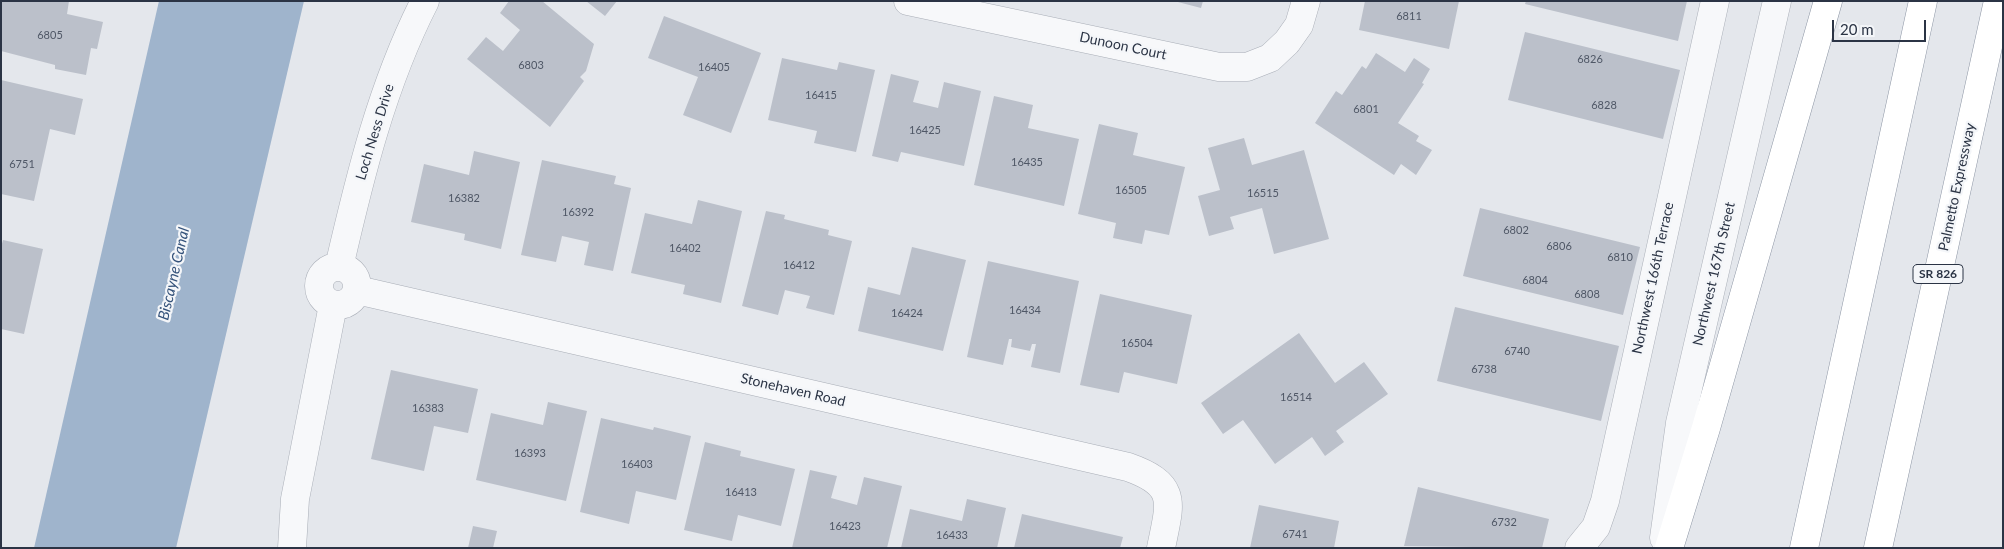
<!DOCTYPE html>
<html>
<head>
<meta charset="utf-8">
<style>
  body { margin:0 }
  #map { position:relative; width:2004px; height:549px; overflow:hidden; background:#e4e7ec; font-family:Lato,sans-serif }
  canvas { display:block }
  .frame { position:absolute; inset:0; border:2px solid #2b3445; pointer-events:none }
  .scale { position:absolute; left:1832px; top:20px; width:94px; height:22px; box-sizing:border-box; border:2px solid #2b3445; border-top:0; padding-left:6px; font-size:15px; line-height:18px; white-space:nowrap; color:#2b3445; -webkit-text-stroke:4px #f4f6f9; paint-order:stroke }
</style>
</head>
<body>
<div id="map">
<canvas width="2004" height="549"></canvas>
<div class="frame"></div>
<div class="scale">20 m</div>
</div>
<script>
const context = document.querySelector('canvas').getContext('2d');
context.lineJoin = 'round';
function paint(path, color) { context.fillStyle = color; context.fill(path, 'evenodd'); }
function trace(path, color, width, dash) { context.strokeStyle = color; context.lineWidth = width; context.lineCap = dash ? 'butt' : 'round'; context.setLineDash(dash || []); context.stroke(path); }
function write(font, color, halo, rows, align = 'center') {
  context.font = font + ' Lato,sans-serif'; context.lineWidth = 4.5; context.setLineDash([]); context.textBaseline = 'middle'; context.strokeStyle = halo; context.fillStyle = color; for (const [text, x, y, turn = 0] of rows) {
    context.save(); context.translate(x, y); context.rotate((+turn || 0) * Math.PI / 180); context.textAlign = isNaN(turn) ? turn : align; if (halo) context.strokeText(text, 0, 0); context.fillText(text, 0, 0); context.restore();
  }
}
paint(new Path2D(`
  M159,1H304L176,548H34Z`), '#9fb4cc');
paint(new Path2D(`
  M1,1H69L67,14L103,22L97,49L91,48L86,75L55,69V65L1,51Z
  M509,1H542L594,44L586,71L580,77L584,81L550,127L467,59L486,37L503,51L520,30L500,13Z
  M586,1H617L605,16Z
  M1174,1H1203L1201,8Z
  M1365,1H1459L1449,49L1359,30Z
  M1526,1H1687L1678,41L1525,4Z
  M664,16L761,53L731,133L683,115L698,77L648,58Z
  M1525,32L1680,70L1663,139L1508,100Z
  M1376,53L1405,72L1414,58L1430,69L1422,83L1424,84L1398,123L1419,136L1416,141L1432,150L1416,175L1401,164L1394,175L1315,123L1336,91L1342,95L1362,66L1366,69Z
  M782,58L837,70L839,62L875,70L856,152L814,143L817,131L768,120Z
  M891,74L919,81L913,102L938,108L944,82L981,91L964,166L901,152L898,162L872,156Z
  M1,80L83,99L75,135L50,129L34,201L1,194Z
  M994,96L1033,105L1028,128L1079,139L1064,206L974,185Z
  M1099,124L1138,133L1133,155L1185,167L1169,235L1145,230L1142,244L1113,238L1116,223L1078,214Z
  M1244,138L1252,165L1304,150L1329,239L1274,254L1262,208L1230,217L1234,229L1209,236L1198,196L1220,190L1208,148Z
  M474,151L520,162L501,249L464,240L465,234L411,222L424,164L469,175Z
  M542,160L616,176L614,184L631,188L613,271L584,265L589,242L562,236L556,262L521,255Z
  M698,200L742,211L721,303L683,294L685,285L631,273L645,213L692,224Z
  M1480,208L1640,247L1623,315L1463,276Z
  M766,211L785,215L784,219L829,230L828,235L852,241L834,315L806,308L810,296L785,290L778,315L742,306Z
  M3,240L43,249L24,334L1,329V247Z
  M912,247L966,260L943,351L858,331L868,287L900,295Z
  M988,261L1079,281L1060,373L1031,367L1036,344H1032L1030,351L1011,347L1012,339H1009L1003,365L967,357Z
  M1100,294L1192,315L1177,384L1124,372L1119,393L1080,385Z
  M1455,307L1619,346L1601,421L1437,381Z
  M1299,333L1335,383L1364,362L1388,394L1336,431L1344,442L1325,456L1312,437L1275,464L1243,420L1223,434L1201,403Z
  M391,370L478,389L468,433L434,426L424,471L371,459Z
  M548,402L587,411L566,501L476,480L491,413L543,425Z
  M601,418L653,430L654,427L691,436L676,500L636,491L629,524L580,512Z
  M705,442L741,451L740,456L795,469L781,526L738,515L732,541L684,530Z
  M810,470L837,476L831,498L857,505L864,477L902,486L887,548H792Z
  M1418,487L1549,519L1542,548L1404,546Z
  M967,499L1006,508L997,548H901L910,509L962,521Z
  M1259,505L1339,521L1334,548H1250Z
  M1022,514L1123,537L1120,548H1014Z
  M473,526L497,531L493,548H468Z`), '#bbc0ca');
const minor = new Path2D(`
  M908,1L1219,67H1247L1270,58L1287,42L1299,25L1306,1
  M319 286a19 19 0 1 1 38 0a19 19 0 1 1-38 0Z
  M339,267C360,176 382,85 425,1
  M357,290L1128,467C1179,485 1170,503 1161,548
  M1664,538L1680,423L1777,1
  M292,548L295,499L333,305
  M1579,548L1596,527L1605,501L1715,1`);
const highway = new Path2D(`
  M1669,548L1706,428L1828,1
  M1804,548L1923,1
  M1878,548L1998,1`);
trace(minor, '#a9aeb7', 29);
trace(highway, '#8b94a3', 29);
trace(minor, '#f7f8fa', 28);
trace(highway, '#fff', 28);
write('11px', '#4f5766', null, [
  ["6811",1409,16],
  ["6805",50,35],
  ["6826",1590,59],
  ["6803",531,65],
  ["16405",714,67],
  ["16415",821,95],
  ["6828",1604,105],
  ["6801",1366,109],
  ["16425",925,130],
  ["16435",1027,162],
  ["6751",22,164],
  ["16505",1131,190],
  ["16515",1263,193],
  ["16382",464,198],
  ["16392",578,212],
  ["6802",1516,230],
  ["6806",1559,246],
  ["16402",685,248],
  ["6810",1620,257],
  ["16412",799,265],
  ["6804",1535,280],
  ["6808",1587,294],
  ["16434",1025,310],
  ["16424",907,313],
  ["16504",1137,343],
  ["6740",1517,351],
  ["6738",1484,369],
  ["16514",1296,397],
  ["16383",428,408],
  ["16393",530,453],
  ["16403",637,464],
  ["16413",741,492],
  ["6732",1504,522],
  ["16423",845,526],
  ["6741",1295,534],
  ["16433",952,535]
]);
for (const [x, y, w] of [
  [1938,274,50]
]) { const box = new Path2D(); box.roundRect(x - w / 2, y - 9.5, w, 19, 4); context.fillStyle = '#f4f6f9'; context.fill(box); trace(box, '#2b3445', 1); }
write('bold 12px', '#2b3445', null, [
  ["SR 826",1938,274]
]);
write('14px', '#2b3445', '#f4f6f9', [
  ["Dunoon Court",1123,46,12],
  ["Loch Ness Drive",375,132,-73],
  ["Palmetto Expressway",1957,187,-78],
  ["Northwest 167th Street",1714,274,-77],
  ["Northwest 166th Terrace",1653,278,-78],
  ["Stonehaven Road",793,390,13]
]);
write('italic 15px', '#34527a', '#f4f6f9', [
  ["Biscayne Canal",174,274,-77]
]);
</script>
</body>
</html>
